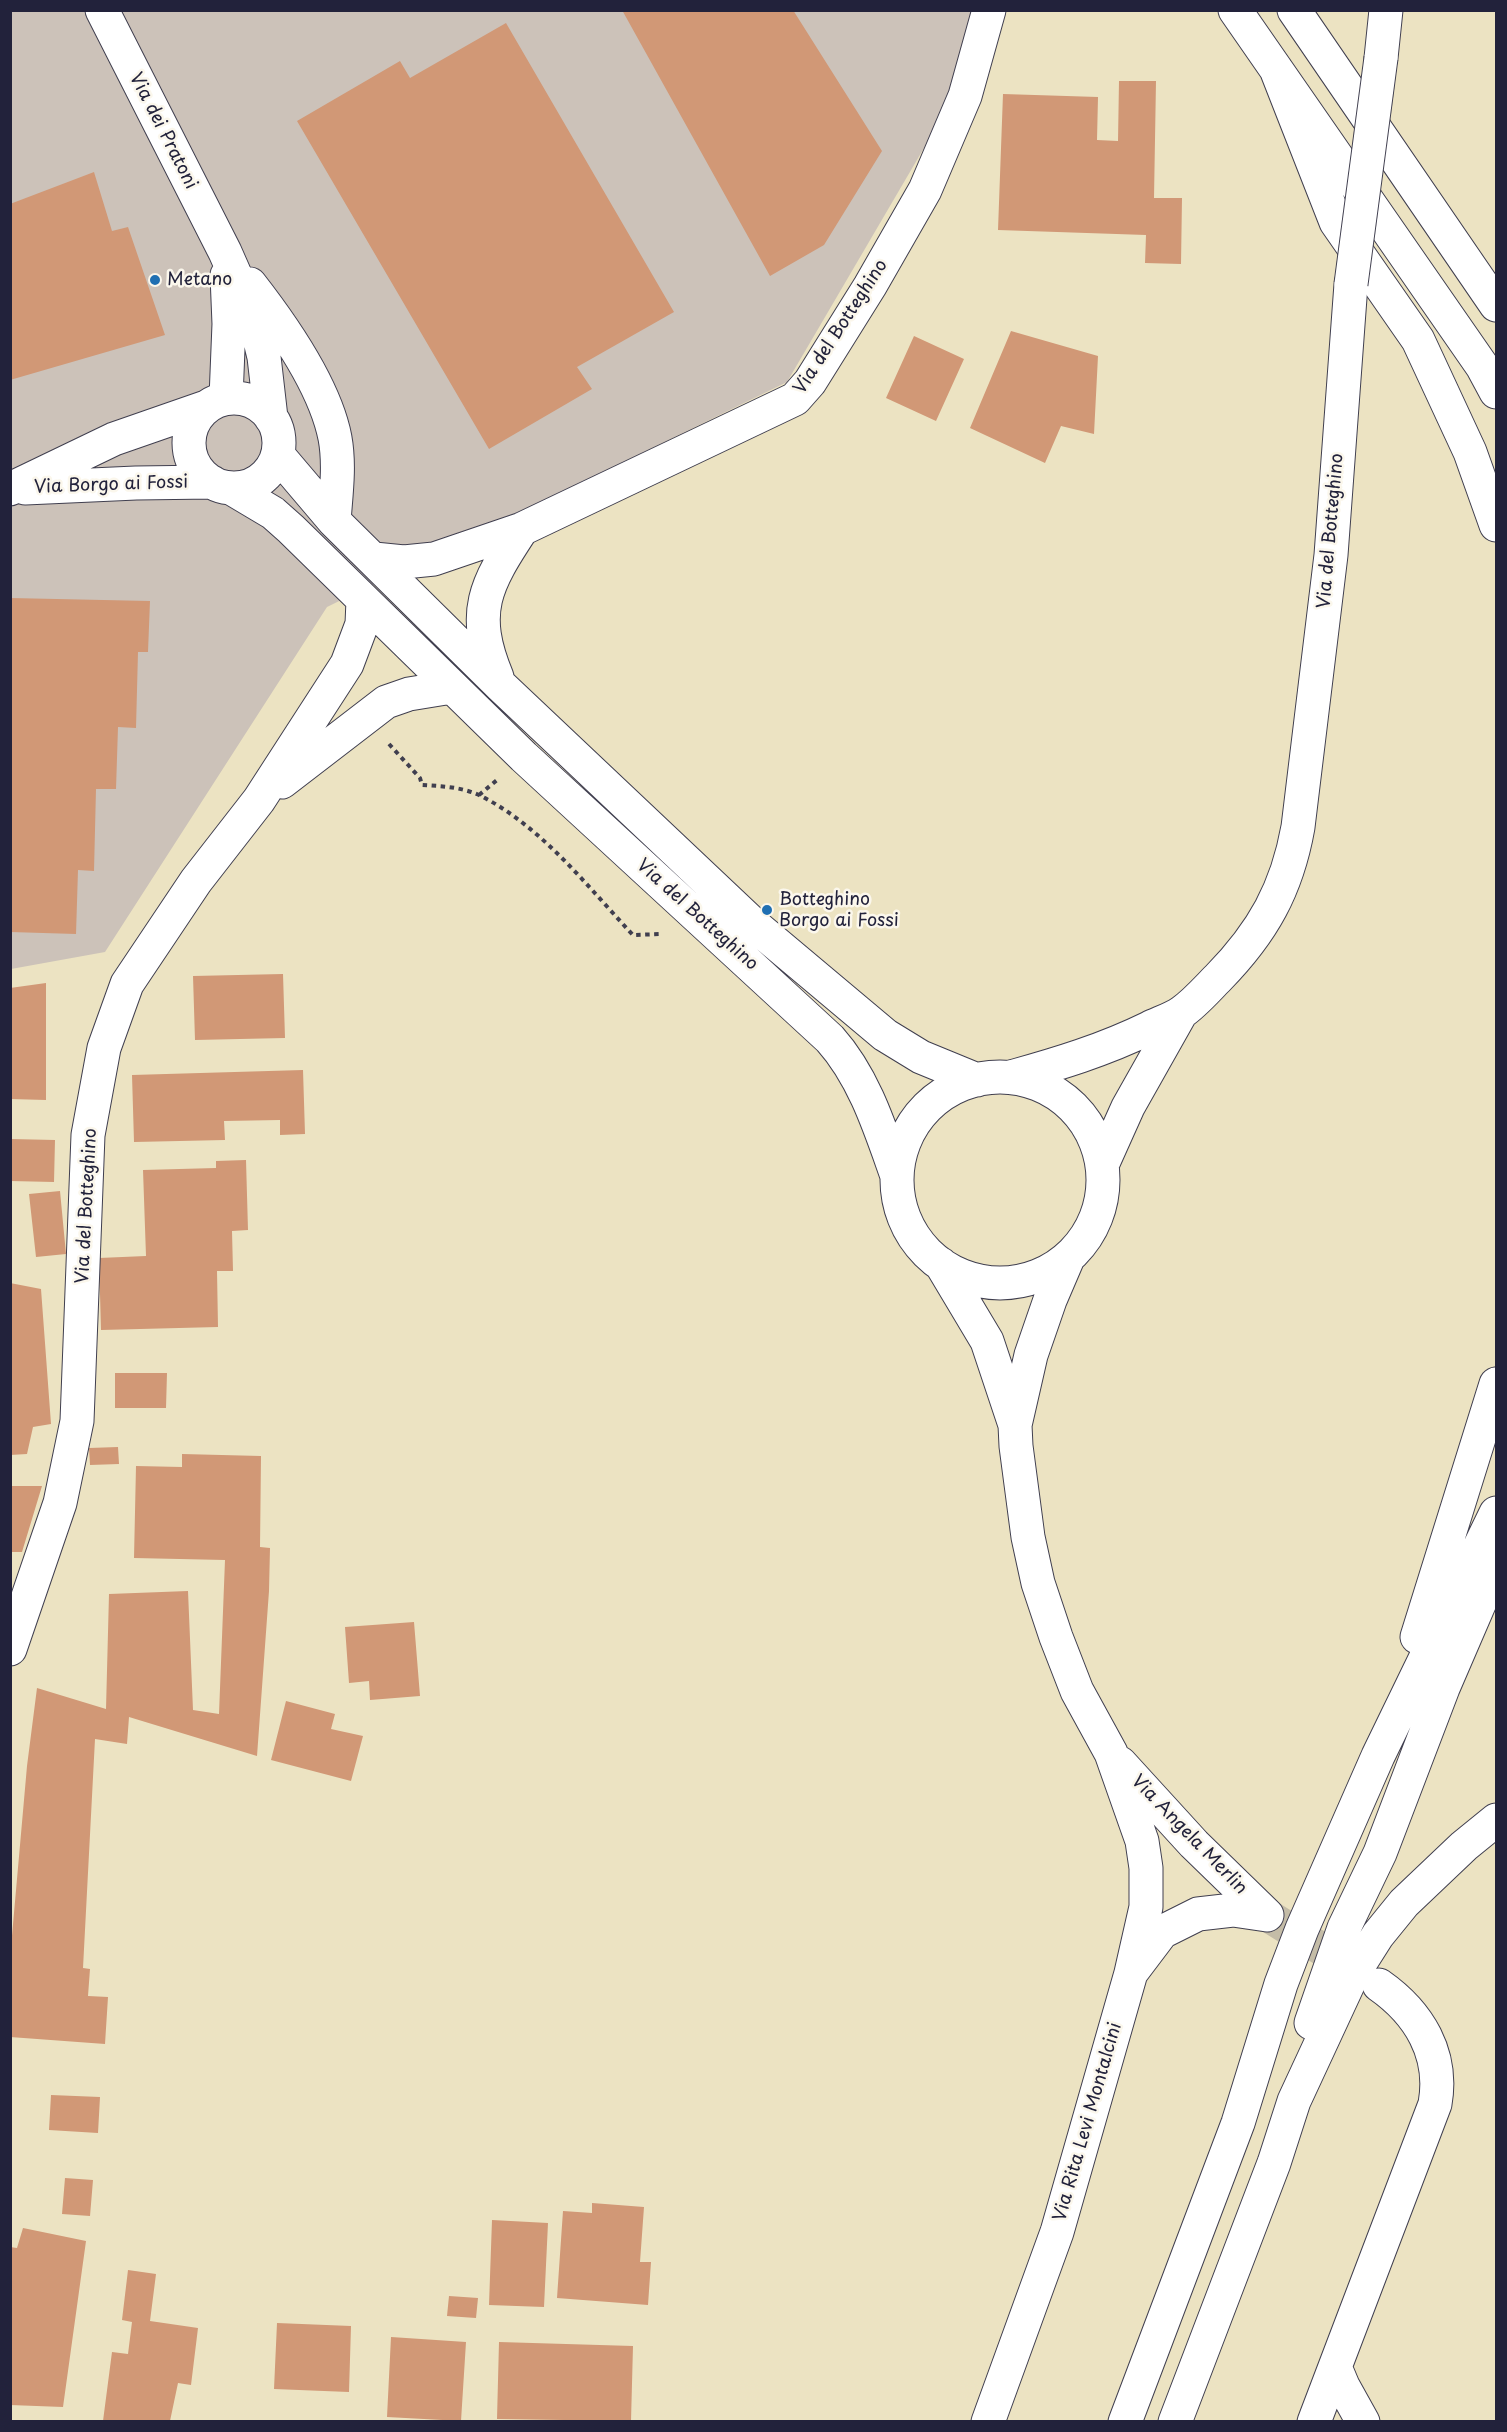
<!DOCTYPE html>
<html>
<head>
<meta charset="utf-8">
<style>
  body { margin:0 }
  #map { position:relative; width:1507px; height:2432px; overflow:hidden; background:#ece3c2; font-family:"Playpen Sans",sans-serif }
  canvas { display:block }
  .frame { position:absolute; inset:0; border:12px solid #22223b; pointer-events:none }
</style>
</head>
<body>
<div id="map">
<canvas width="1507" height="2432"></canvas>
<div class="frame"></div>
</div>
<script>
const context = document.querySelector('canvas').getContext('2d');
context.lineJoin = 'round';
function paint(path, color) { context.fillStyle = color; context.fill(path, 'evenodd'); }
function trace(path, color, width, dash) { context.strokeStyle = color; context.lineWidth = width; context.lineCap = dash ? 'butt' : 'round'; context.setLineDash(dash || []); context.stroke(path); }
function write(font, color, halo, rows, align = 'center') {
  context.font = font + ' "Playpen Sans",sans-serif'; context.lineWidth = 5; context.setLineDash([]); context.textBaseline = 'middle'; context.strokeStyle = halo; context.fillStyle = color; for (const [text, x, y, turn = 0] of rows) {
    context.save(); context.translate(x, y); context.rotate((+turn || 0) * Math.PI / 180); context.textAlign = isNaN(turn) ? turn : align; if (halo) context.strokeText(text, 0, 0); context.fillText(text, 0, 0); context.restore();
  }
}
paint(new Path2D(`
  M11,11H973L945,112L787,382L327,607L105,952L11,969Z`), '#ccc2b9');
paint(new Path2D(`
  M622,10H793L882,151L824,245L770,276Z
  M506,23L674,312L577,367L592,389L489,449L297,121L400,61L410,78Z
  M1119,81H1156L1154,198H1182L1181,264L1145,263L1146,235L998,230L1003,94L1098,97L1097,140L1118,141Z
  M94,172L112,231L128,227L165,335L10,380V204Z
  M1011,331L1098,356L1094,434L1061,426L1045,463L970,428Z
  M914,336L964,359L936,421L886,398Z
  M10,598L150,601L148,652H138L136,728L118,727L116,789H96L94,871L78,870L76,934L10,932Z
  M283,974L285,1038L195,1040L193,976Z
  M46,983V1100L10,1099V988Z
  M303,1070L305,1134L280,1135V1120L224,1121L225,1140L134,1142L132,1075Z
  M10,1139L55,1140L54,1182L10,1181Z
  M246,1160L248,1230L232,1231L233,1271H217L218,1327L101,1330L99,1258L146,1256L143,1170L216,1168V1161Z
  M60,1191L66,1254L36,1257L29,1194Z
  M10,1283L41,1289L51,1424L33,1427L27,1454L10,1455Z
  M115,1373H167L166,1408H115Z
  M118,1447L119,1464L90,1465L89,1448Z
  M182,1454L261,1456L260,1547L270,1548L269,1591L257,1756L129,1717L127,1744L95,1739L83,1968L90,1969L88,1996L108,1997L105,2044L10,2037V1958L27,1766L37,1688L106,1709L109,1594L188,1591L193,1710L219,1714L225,1560L134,1558L136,1466L182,1467Z
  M10,1486H42L22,1552H10Z
  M414,1622L420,1696L370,1700L369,1681L349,1683L345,1627Z
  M286,1701L335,1714L331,1729L363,1736L351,1781L271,1760Z
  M51,2095L100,2097L98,2133L49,2130Z
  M65,2178L93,2180L90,2216L62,2214Z
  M592,2203L644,2207L640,2262H651L648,2305L557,2298L563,2211L592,2213Z
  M492,2220L548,2223L544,2307L489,2305Z
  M23,2228L86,2241L63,2407L10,2405V2247L17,2248Z
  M128,2270L156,2274L150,2321L198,2328L191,2385L178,2383L170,2421H103L112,2352L128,2354L132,2322L122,2320Z
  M449,2296L478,2298L476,2318L447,2316Z
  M277,2323L351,2326L349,2392L274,2389Z
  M391,2337L466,2342L461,2421L387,2417Z
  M499,2342L633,2346L631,2421L497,2419Z`), '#d19876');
trace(new Path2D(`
  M1267,1915L1357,1971`), '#c4bca7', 33, [33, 16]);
const street = new Path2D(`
  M102,10L225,252L255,320L264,357L271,418
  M1381,58L1386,10
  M250,284C282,325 325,386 335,438C340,465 336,494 334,521
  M226,398L229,324L227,275
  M189 443a45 45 0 1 1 90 0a45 45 0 1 1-90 0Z
  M278,455L334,521L501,686L754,925L885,1035L921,1057L977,1080
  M25,488L136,483L212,482
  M231,488L273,513L291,529L524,757L830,1039C864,1077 880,1128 897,1176
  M10,489L114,439L206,407
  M374,559L404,562L434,559L522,529L795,399L810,382L870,286L925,190L965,96L989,10
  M497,677C470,612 485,585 522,529
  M282,782L386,702L409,694L452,687
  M1011,1077C1058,1064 1104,1050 1149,1028C1159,1023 1172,1019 1182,1012C1195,1003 1207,989 1218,978C1263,932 1287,889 1298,827L1331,555L1351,284
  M897 1180a103 103 0 1 1 206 0a103 103 0 1 1-206 0Z
  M1102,1165L1128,1107L1181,1013
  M1068,1258L1050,1300L1031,1355L1015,1425L1016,1446L1028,1537L1038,1583L1056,1637L1077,1691L1111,1753L1142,1841L1146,1868V1907L1131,1973
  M941,1264L987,1341L1015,1425
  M10,1649L60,1503L77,1421L88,1135L104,1048L127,984L196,881L259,800L347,664L362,624L363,600
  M1120,1763L1194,1844L1267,1915
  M1335,2367L1343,2386L1363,2422
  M988,2422L1057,2232L1131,1973L1162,1932L1198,1914L1233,1910L1267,1915
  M1314,2422L1435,2104C1444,2054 1419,2013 1379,1985`);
const highway = new Path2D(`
  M1235,10L1482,366L1496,392
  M1294,10L1496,305
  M1276,69L1336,222L1418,340L1470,452L1496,525
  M1417,1637L1496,1384
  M1311,2023L1344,1928L1380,1853L1443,1688L1496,1565
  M1125,2422L1238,2123L1281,1984L1302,1929L1378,1756L1496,1513
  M1175,2422L1274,2163L1294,2101L1352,1976L1378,1935L1404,1903L1464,1846L1496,1820`);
trace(street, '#403f4f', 35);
trace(highway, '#403f4f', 35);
trace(new Path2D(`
  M389,744L420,778L422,785C441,786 463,787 481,796C542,827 587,886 633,935L661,934
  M479,795L497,780`), '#403f4f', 4, [4.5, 4.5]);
trace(street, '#fff', 33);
trace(highway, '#fff', 33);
const streetBridge = new Path2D(`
  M1351,284L1381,58`);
trace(streetBridge, '#403f4f', 35, []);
trace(streetBridge, '#fff', 33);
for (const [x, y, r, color] of [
  [155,280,6,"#1f6fb2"],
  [767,910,6,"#1f6fb2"]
]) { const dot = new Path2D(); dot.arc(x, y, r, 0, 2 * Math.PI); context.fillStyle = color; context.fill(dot); trace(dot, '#fbf7ec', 2); }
write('18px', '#22223b', '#fbf7ec', [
  ["Via dei Pratoni",163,131,63],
  ["Via del Botteghino",841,327,-57],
  ["Via Borgo ai Fossi",111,485,-2],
  ["Via del Botteghino",1331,531,-85],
  ["Via del Botteghino",697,915,42],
  ["Via del Botteghino",87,1206,-87],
  ["Via Angela Merlin",1189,1835,46],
  ["Via Rita Levi Montalcini",1088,2122,-74]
]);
write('18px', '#22223b', '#fbf7ec', [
  ["Metano",167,280],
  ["Botteghino",779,900],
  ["Borgo ai Fossi",779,921]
], 'left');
</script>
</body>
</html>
